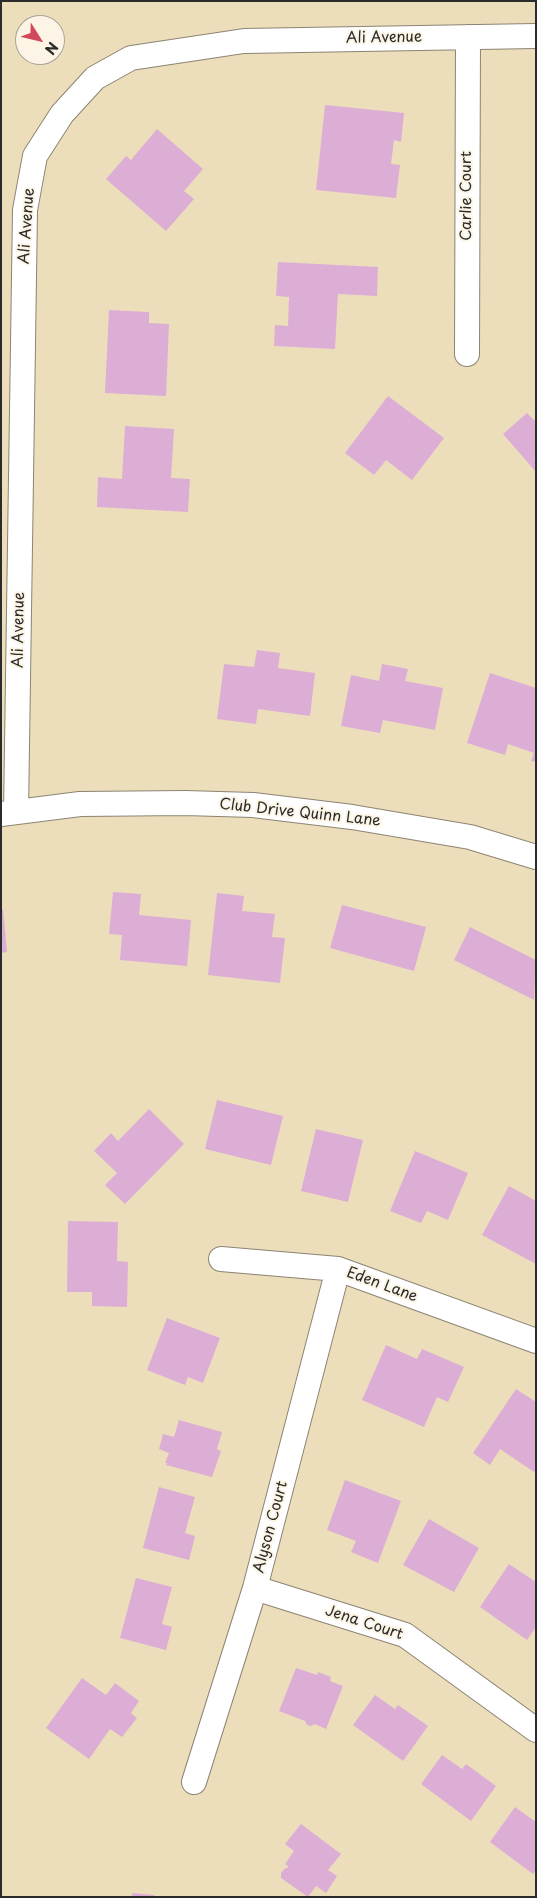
<!DOCTYPE html>
<html>
<head>
<meta charset="utf-8">
<style>
  body { margin:0 }
  #map { position:relative; width:537px; height:1898px; overflow:hidden; background:#ecdebb; font-family:"Playpen Sans",sans-serif }
  canvas { display:block }
  .frame { position:absolute; inset:0; border:2px solid #2b2b2b; pointer-events:none }
  .north { position:absolute; left:15px; top:15px; width:50px; height:50px; box-sizing:border-box; background:#fcf5e5; border:1px solid #a8a49b; border-radius:50%; rotate:126deg; font-size:14px; font-weight:700; line-height:20px; text-align:center; color:#2b2b2b }
  .north::after { content:''; display:block; margin:auto; width:18px; height:22px; background:#d1495b; clip-path:polygon(50% 0,100% 100%,50% 72%,0 100%) }
</style>
</head>
<body>
<div id="map">
<canvas width="537" height="1898"></canvas>
<div class="frame"></div>
<div class="north">N</div>
</div>
<script>
const context = document.querySelector('canvas').getContext('2d');
context.lineJoin = 'round';
function paint(path, color) { context.fillStyle = color; context.fill(path, 'evenodd'); }
function trace(path, color, width, dash) { context.strokeStyle = color; context.lineWidth = width; context.lineCap = dash ? 'butt' : 'round'; context.setLineDash(dash || []); context.stroke(path); }
function write(font, color, halo, rows, align = 'center') {
  context.font = font + ' "Playpen Sans",sans-serif'; context.lineWidth = 4; context.setLineDash([]); context.textBaseline = 'middle'; context.strokeStyle = halo; context.fillStyle = color; for (const [text, x, y, turn = 0] of rows) {
    context.save(); context.translate(x, y); context.rotate((+turn || 0) * Math.PI / 180); context.textAlign = isNaN(turn) ? turn : align; if (halo) context.strokeText(text, 0, 0); context.fillText(text, 0, 0); context.restore();
  }
}
paint(new Path2D(`
  M325,105L404,113L401,142L394,140L391,164L400,165L396,198L316,190Z
  M157,129L203,169L184,191L194,199L166,231L106,179L126,156L131,160Z
  M278,262L378,267L377,296L338,294L335,349L274,346L275,325L288,326L289,297L276,296Z
  M109,310L149,312V323L169,324L166,396L105,393Z
  M388,396L444,438L412,480L386,460L374,475L345,453Z
  M527,413L536,422V472L503,434Z
  M125,426L174,429L171,478L190,479L188,512L97,507L98,477L122,479Z
  M257,650L280,653L278,668L315,673L310,716L258,709L256,724L217,719L224,664L254,667Z
  M382,664L408,669L405,681L443,688L435,730L383,720L380,733L341,726L351,675L379,681Z
  M490,673L536,688V762L531,761L534,753L508,744L505,755L467,743Z
  M113,892L141,894L139,915L191,920L187,966L120,960L122,935L109,934Z
  M217,893L244,896L242,911L275,914L272,937L285,938L280,983L208,975Z
  M342,905L426,927L414,971L330,948Z
  M3,909L7,952L1,953V910Z
  M470,927L536,960L534,1000L454,960Z
  M217,1100L283,1116L271,1165L205,1149Z
  M149,1109L184,1144L125,1204L105,1185L117,1173L94,1151L111,1133L118,1141Z
  M316,1129L363,1140L348,1202L301,1191Z
  M415,1151L468,1173L448,1220L427,1211L421,1223L390,1211Z
  M509,1186L536,1201V1264L482,1235Z
  M68,1221L118,1222L117,1261L128,1262L127,1307L92,1306V1292H67Z
  M167,1318L220,1338L203,1383L188,1377L185,1385L147,1370Z
  M386,1345L417,1359L422,1349L464,1367L448,1402L437,1397L424,1427L362,1400Z
  M516,1389L536,1402V1470L534,1472L500,1449L490,1465L473,1453Z
  M179,1420L222,1432L217,1449L221,1451L212,1477L166,1465L167,1463H165L169,1453L159,1449L163,1434L174,1437Z
  M345,1480L401,1501L378,1563L351,1552L356,1541L327,1530Z
  M159,1487L195,1497L185,1533L195,1536L189,1560L143,1548Z
  M429,1519L479,1548L454,1592L403,1565Z
  M509,1564L536,1582V1627L527,1640L480,1607Z
  M136,1578L172,1587L162,1624L172,1627L166,1650L120,1638Z
  M296,1668L317,1675L318,1672L331,1677L330,1681L343,1686L326,1729L315,1724L311,1726L307,1725L305,1721L279,1711Z
  M82,1678L106,1695L115,1683L139,1701L131,1713L137,1718L122,1737L110,1729L89,1759L46,1728Z
  M375,1695L395,1709L398,1705L428,1726L403,1761L353,1725Z
  M442,1755L462,1769L466,1764L496,1786L471,1821L421,1784Z
  M515,1807L536,1822V1870L533,1874L490,1842Z
  M301,1824L341,1854L328,1870L337,1876L326,1893L316,1886L308,1897L281,1878V1873L284,1869L289,1867L285,1864L294,1851L285,1844Z
  M132,1893L154,1895V1897H132Z`), '#dcaed5');
const street = new Path2D(`
  M467,354L468,37
  M16,812L25,210L35,156L62,114L95,78L131,58L244,41L536,36
  M1,814L80,804L185,803L253,805L352,817L470,837L536,857
  M221,1259L338,1269L536,1341
  M255,1588L405,1635L536,1730
  M194,1782L255,1588L338,1269`);
trace(street, '#8c8473', 26);
trace(street, '#fff', 24);
write('15px', '#2b2b2b', '#fcf5e5', [
  ["Ali Avenue",384,38,-1],
  ["Carlie Court",467,196,-90],
  ["Ali Avenue",27,226,-86],
  ["Ali Avenue",19,630,-89],
  ["Club Drive Quinn Lane",300,813,6],
  ["Eden Lane",382,1285,20],
  ["Alyson Court",271,1527,-75],
  ["Jena Court",364,1623,18]
]);
</script>
</body>
</html>
